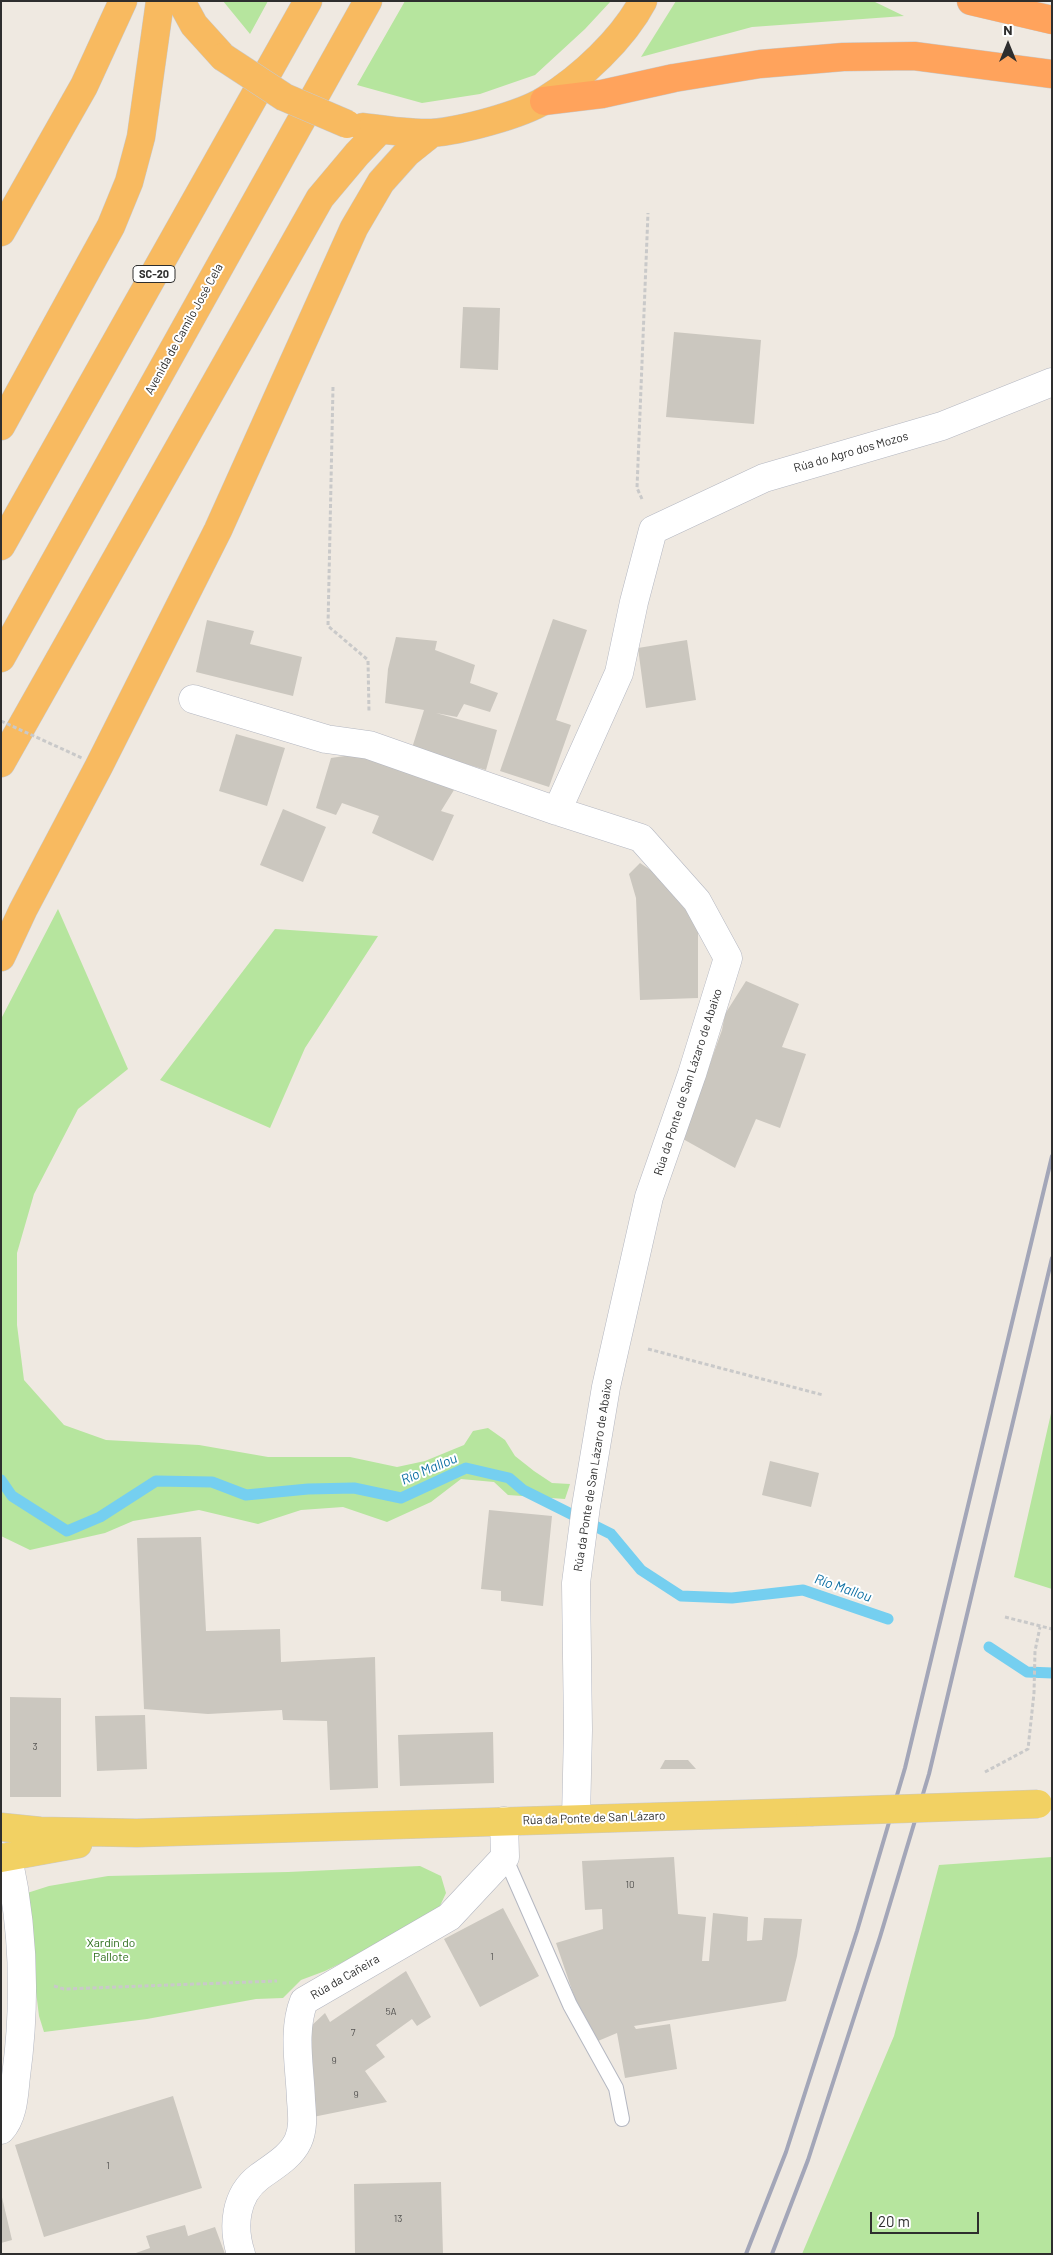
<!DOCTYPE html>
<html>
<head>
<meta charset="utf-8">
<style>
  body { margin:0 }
  #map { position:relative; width:1053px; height:2255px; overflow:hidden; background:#efe9e1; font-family:Barlow,sans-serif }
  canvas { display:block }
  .frame { position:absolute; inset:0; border:2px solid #2e2e2e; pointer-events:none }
  .north { position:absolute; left:983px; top:20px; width:50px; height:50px; -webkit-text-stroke:4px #fff; paint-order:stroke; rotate:0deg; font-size:14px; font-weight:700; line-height:20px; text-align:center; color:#2e2e2e }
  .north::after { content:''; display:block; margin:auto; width:18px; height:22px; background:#2e2e2e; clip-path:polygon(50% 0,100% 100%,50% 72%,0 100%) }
  .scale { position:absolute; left:870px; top:2212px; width:109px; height:22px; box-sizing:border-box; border:2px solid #2e2e2e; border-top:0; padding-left:6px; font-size:15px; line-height:18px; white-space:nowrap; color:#2e2e2e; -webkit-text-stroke:4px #fff; paint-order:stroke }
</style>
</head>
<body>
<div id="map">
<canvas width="1053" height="2255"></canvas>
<div class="frame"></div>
<div class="north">N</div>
<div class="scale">20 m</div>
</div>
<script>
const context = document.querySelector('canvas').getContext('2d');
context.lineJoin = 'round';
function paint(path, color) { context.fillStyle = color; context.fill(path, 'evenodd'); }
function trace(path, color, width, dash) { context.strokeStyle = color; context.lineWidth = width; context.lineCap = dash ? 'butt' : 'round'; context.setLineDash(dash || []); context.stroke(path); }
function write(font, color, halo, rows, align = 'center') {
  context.font = font + ' Barlow,sans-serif'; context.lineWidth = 4; context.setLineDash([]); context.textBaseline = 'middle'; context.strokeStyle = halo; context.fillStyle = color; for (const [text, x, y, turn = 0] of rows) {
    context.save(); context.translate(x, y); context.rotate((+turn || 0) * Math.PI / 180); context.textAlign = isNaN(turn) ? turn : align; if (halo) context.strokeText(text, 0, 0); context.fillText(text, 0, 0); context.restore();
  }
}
paint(new Path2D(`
  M223,1H268L250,34Z
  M405,1H611L585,29L535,75L480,94L422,103L357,85Z
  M676,1H873L904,16L752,27L641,57Z
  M58,909L128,1069L78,1109L34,1194L17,1253V1325L24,1380L64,1425L106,1440L199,1445L268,1457H350L397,1467L425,1461L464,1445L473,1431L488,1428L505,1440L515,1456L534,1471L552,1483L570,1484L565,1499L508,1495L494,1482L461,1479L431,1502L387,1522L343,1507L301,1510L258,1524L199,1510L133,1521L105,1533L30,1550L1,1536V1019Z
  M275,929L378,936L305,1048L270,1128L160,1080Z
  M1052,1409V1589L1014,1577Z
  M1052,1857V2254H802L894,2036L939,1865Z
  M420,1866L441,1876L446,1893L439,1908L388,1940L325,1971L301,1980L283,1998L256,1999L147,2019L44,2032L39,2016L24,1894L49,1886L108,1876L288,1872Z`), '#b6e59e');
trace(new Path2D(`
  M1,1480L12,1496L67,1531L100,1517L156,1481L212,1482L246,1495L308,1489L354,1488L401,1498L466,1468L509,1478L523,1490L611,1534L641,1570L681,1596L732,1598L803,1590L888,1619
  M989,1647L1027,1672L1052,1673`), '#75cff0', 11);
paint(new Path2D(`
  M463,307L500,308L498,370L460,368Z
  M674,332L761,340L754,424L666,417Z
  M553,619L587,630L556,720L571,725L549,787L500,771Z
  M207,620L254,631L250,644L302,657L293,696L196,672Z
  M396,637L437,641L435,650L475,665L470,683L498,693L490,712L464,704L457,717L436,713L497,730L486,770L412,748L424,710L385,703L388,669Z
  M687,640L696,700L646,708L638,648Z
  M236,734L285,748L267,806L219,791Z
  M358,754L378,763L400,767L454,790L441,811L454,815L433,861L372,833L379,816L342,803L336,815L316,808L331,758Z
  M283,809L326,827L303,882L260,865Z
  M640,863L652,871L698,924V998L640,1000L636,898L629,874Z
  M746,981L799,1004L782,1047L806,1054L780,1128L756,1119L735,1168L683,1139L722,1030L725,1014Z
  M770,1461L819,1473L811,1507L762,1495Z
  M489,1510L552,1516L543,1606L501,1601V1591L481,1589Z
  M201,1537L206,1631L280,1629L281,1662L375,1657L378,1788L330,1790L327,1721L283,1720L282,1710L208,1714L144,1709L137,1538Z
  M10,1697L61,1698V1797H10Z
  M145,1715L147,1769L97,1771L95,1716Z
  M493,1732L494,1783L400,1786L398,1735Z
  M665,1760H688L696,1769H660Z
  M674,1857L678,1914L706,1917L702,1961H709L713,1913L748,1917L747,1941L762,1940L764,1918L802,1919L797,1956L786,2001L634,2026L636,2029L670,2024L677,2069L625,2078L617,2033L598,2041L575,1999L556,1943L603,1929L602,1909L585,1910L582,1861Z
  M503,1908L539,1976L480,2007L444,1939Z
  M406,1971L431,2017L417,2026L412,2019L376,2045L385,2057L365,2071L387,2102L313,2117L310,2027L325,2013L330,2022Z
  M173,2096L202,2188L44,2237L15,2145Z
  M441,2182L443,2254H355L354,2184Z
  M1,2193L12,2240L1,2243Z
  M185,2225L188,2236L215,2227L225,2254H133L150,2248L146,2236Z`), '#cbc7bf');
const service = new Path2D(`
  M505,1857L570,2005L616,2088L622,2119`);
const minor = new Path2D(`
  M193,699L326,739L369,745L557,811L641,838L697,901L728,958L692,1074L649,1197L606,1387L586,1506L576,1583L578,1730L576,1818
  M557,811L619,673L634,602L653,530L764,478L942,426L1052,382
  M1,2130C14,2116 14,2093 16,2076C26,2002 24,1930 8,1857
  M241,2254C232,2227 235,2195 259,2177C272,2167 290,2158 298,2141C304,2128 302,2114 301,2100C300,2068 292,2031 304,2001L449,1917L505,1857L504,1821`);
const primary = new Path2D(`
  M1,1827L40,1831L137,1833L810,1812
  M1,1858L78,1844`);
const trunk = new Path2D(`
  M181,1L194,25L223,57
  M363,127C385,130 409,134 432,133C460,131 521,115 545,100C581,78 623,39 643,1
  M1,232L84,86L123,1
  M1,426L111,226L129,182L141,137L160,1
  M1,546L308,1
  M1,658L368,1
  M1,763L320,198L357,154L380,130
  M1,957L23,910L99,766L218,530L354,228L381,182L407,153L432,133`);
const motorway = new Path2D(`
  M971,1L1052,20
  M544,101L602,94L674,78L760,64L843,57L914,56L1052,74`);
trace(service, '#b4b7c1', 16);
trace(minor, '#b4b7c1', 29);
trace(primary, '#c9c9c9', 29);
trace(trunk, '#c9c9c9', 29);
trace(motorway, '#c9c9c9', 29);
trace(new Path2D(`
  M333,387L328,626L368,660L369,712
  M642,499L637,488L648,213
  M648,1349L823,1395
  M1005,1617L1052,1629
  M985,1772L1028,1749L1034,1693L1035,1651L1040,1627
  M54,1986L64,1989L277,1981`), '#c9c9c9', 3, [4, 2.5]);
trace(service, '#fff', 14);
trace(minor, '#fff', 28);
trace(primary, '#f2d163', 28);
trace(trunk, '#f8ba60', 28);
trace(motorway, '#ffa35c', 28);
trace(new Path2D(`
  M746,2254L786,2152L857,1931L905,1768L1052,1156
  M772,2254L808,2160L880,1937L929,1774L1052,1258`), '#a3a6b8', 4);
const primaryBridge = new Path2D(`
  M810,1812L1038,1804`);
const trunkBridge = new Path2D(`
  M223,57L284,97L347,124`);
trace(primaryBridge, '#c9c9c9', 29, []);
trace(trunkBridge, '#c9c9c9', 29, []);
trace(new Path2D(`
  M1,721L82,758`), '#c9c9c9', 3, [4, 2.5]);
trace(primaryBridge, '#f2d163', 28);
trace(trunkBridge, '#f8ba60', 28);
write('10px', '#555452', null, [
  ["3",35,1747],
  ["10",630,1885],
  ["1",492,1957],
  ["5A",391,2012],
  ["7",353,2033],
  ["9",334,2061],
  ["9",356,2095],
  ["1",108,2166],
  ["13",398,2219]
]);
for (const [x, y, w] of [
  [154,274,42]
]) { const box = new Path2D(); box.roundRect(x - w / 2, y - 8.5, w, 17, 4); context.fillStyle = '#fff'; context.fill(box); trace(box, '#2e2e2e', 1); }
write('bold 11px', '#2e2e2e', null, [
  ["SC-20",154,274]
]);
write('12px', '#2e2e2e', '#fff', [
  ["Avenida de Camilo José Cela",184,329,-61],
  ["Rúa do Agro dos Mozos",851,452,-16],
  ["Rúa da Ponte de San Lázaro de Abaixo",688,1082,-72],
  ["Rúa da Ponte de San Lázaro de Abaixo",593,1475,-81],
  ["Rúa da Ponte de San Lázaro",594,1818,-2],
  ["Rúa da Cañeira",345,1977,-30]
]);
write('12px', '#2c6e1b', '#fff', [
  ["Xardín do",111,1943],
  ["Pallote",111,1957]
]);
write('italic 14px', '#0d6fa3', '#fff', [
  ["Río Mallou",429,1469,-23],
  ["Río Mallou",843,1588,19]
]);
</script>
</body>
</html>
